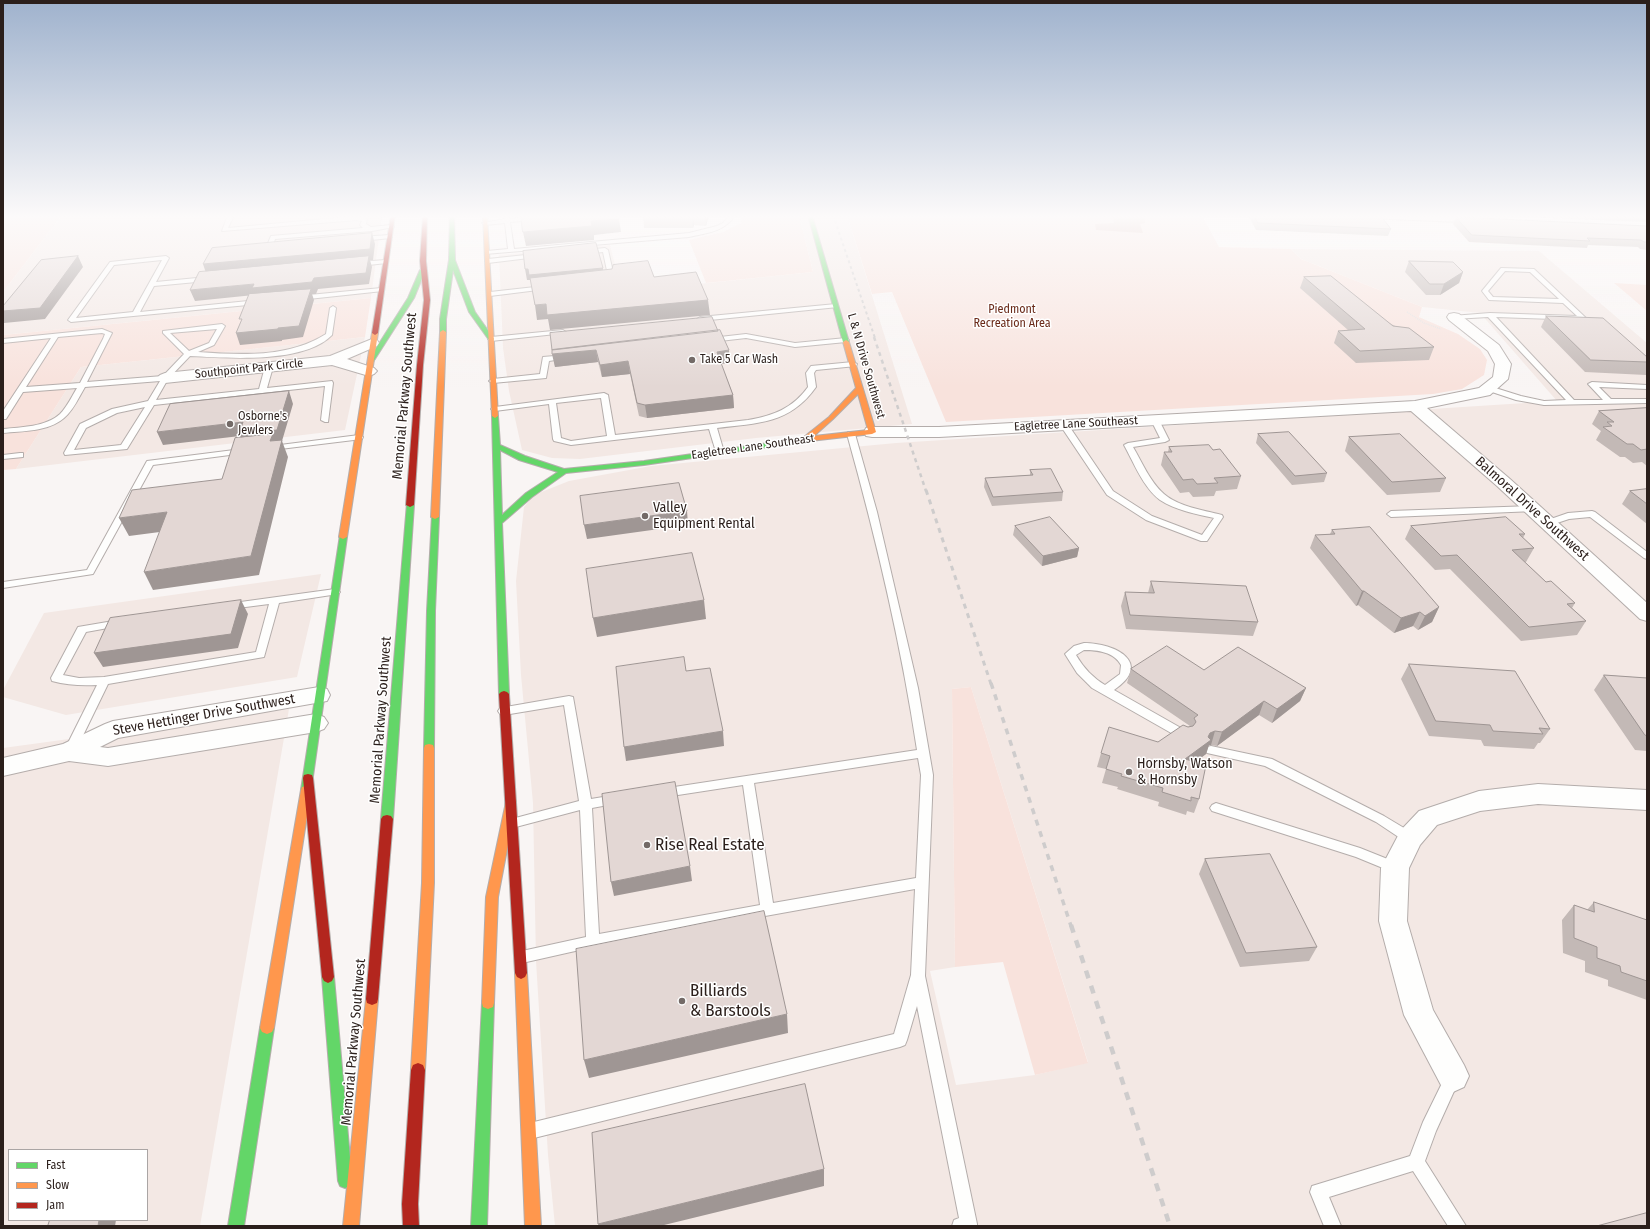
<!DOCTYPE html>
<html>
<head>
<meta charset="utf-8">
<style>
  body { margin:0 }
  #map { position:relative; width:1650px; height:1229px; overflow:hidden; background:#f9f5f4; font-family:"Fira Sans Condensed",sans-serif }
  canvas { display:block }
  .frame { position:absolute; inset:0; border:4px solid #2b1f1b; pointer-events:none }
  .legend { position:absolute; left:8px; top:1149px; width:140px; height:72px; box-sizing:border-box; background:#fff; border:1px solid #aaa5a4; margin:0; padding:5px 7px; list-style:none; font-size:12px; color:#2b1f1b }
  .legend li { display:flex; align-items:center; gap:8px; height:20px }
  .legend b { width:20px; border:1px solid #aaa5a4 }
</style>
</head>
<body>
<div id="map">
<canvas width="1650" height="1229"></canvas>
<div class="frame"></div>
<ul class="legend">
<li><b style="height:5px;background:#63d668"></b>Fast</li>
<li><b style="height:5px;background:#ff974d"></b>Slow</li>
<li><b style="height:5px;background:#b3261e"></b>Jam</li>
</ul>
</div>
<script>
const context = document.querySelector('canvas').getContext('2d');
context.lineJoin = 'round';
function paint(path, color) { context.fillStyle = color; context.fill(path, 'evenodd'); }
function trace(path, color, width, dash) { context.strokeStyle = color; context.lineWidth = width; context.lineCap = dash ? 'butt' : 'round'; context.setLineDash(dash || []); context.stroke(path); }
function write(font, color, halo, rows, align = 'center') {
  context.font = font + ' "Fira Sans Condensed",sans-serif'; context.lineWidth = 3; context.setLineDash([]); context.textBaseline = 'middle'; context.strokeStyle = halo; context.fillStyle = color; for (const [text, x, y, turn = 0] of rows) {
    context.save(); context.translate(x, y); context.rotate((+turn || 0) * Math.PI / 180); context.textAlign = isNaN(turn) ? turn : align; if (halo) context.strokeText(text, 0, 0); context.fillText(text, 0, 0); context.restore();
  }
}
paint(new Path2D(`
  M62,215H382L371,298L3,335V292Z
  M799,215H847L912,424L756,438L580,459L552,458L522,450L509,391L503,348L499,255L610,245L622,292L813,272Z
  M1291,249L1539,251L1647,343V1226H555L548,1155L536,961L533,803L521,675L516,581L524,507L534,495L569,481L651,466L896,443L1557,401L1480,313L1422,307L1301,259ZM971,687L1088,1062L1035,1075L956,1085L930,971L955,967L952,689Z
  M365,337L345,430L16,469L81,367Z
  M321,574L297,677L66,715L3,697V690L44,613Z
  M289,709L200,1226H3V748ZM9,1150H147V1220H9Z`), '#f3e8e4');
paint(new Path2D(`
  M3,215H62L3,292Z
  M742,215H799L813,272L706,283L689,240L723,232L741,223Z
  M847,215H1202L1219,247L1291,249L1301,259L1422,307L1419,317L1458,334L1480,349L1487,360L1484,375L1462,389L1433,394L946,422L892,292L872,294Z
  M1614,283L1647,285V311Z
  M371,298L365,337L81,367L16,469L3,470V335Z
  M971,687L1088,1063L1035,1075L1003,962L955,967L952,689Z`), '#f8e2dc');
paint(new Path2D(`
  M1113,216L1144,217L1145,223L1140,224L1143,233L1096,230L1095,224L1114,223Z`), '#d3aea4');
const lane = new Path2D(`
  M228,215H234L228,228L357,216L367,219L366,224L371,227L391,225L394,227L372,231L275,239L273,246L278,247L269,250L266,248L271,236L363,228L360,225L362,221L357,220L222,231Z
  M507,215L510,219L534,216L537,218L534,220L510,222L514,249L689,233L717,226L723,223L729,215H735C725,232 706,233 689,237L485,254V252L487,251L508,249L505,223L485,225L482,223L505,219L504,217Z
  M389,235L392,237L391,238L361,241L358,239L361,237Z
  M605,248L608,250L615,281L610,284L607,282L609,280L603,252L585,254L582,252L585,250Z
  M535,254L538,256L537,257L488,263L485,261L488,259Z
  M166,256L169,258L156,282L207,277L210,279L207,281L154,286L140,312L258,300L261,302L258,304L71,322L68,320L110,262ZM162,260L133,312L76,318L114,265Z
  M385,260L388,262L387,263L359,266L356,264L359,262Z
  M1501,268L1534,269L1586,318L1583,320L1496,317L1574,400H1603L1588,384L1592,382L1647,385V389L1599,387L1611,399H1647V403L1544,405L1516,400L1486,390V386H1489L1521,396L1544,401L1566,400L1488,317L1454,319L1452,318V316L1490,313L1577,316L1563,303L1489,300L1482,291ZM1505,271L1530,272L1559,299L1493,297L1488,291Z
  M544,286L546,287V289L490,296L487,294L490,292Z
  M381,288L384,290L383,291L299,300L296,298L299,296Z
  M836,304L838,305V307L700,321L697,319L700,317Z
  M333,306L336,308L332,335C304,364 228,358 190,356L168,379L156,400L259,389L265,367L269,365L273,367L267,388L332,381L333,383L328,422H325L321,420L325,386L154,405L127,449L65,455L64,453L80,424L112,409L148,401L160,381L85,387C79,397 73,411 64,418C48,432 22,431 3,433V429C21,427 46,427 60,414C67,407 72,396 77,388L23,392L6,419H3V411L51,338L3,343V339L102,329L112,333L87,382L163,376L184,354L163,333V331L222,324L225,326L214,345L198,352C241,355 288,358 326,334L330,308ZM217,329L209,343L189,351L170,333ZM102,333L105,334L103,339L80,383L26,387L58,337ZM145,407L121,445L74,450L86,428L117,413Z
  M563,330L566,332L565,333L491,341L488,339L491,337Z
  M746,334L795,343L846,338L849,340L846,342L795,347L746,338L711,342L708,340L711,338Z
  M566,355L570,357L568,358L549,361L546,378L493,383L489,381L493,379L540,374L543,357Z
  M853,362L857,364L856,366L816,370L814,373L816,387C790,424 758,423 717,428L724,452L720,454L716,452L709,429L571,445L554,441L553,439L549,404L495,411L491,409L495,407L604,393L608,395L615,435L748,420C773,416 793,408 808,387L806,373L811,366ZM601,398L607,436L571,441L561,438L556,403Z
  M1152,418H1158L1169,440L1165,442L1133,447C1142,462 1150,482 1164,494C1179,507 1203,510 1222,515L1223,517L1207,541H1201L1146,520L1107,495L1060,425L1061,423H1067L1113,491L1152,516L1202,535L1214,518C1196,514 1175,510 1160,500C1143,487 1134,463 1124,445L1128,443L1160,438L1151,420Z
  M848,432H851L855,434L877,512L918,688L933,775L925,976L977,1224V1226H952L954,1220L959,1218L917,1006L907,1040L905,1045L900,1047L534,1138L528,1136L526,1130L528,1124L534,1122L894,1034L911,975L915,889L593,947L522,963L517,961L515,957L517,953L522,951L586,937L580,810L512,828L508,826L506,823L508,820L579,801L564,705L504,715L500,714L498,711L500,708L569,696L573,697L591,799L615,795L619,797L621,800L619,803L592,808L599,934L760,905L743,785L665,797L661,795L659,792L661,789L917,750C901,643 876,538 847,434ZM918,758L921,775L916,878L773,903L754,783Z
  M359,435L363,437L362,439L272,450L268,448L272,446Z
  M242,449H245V453L153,465L93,574L3,588V582L87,570L147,461Z
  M20,453H23V457L3,459V455Z
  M1532,506L1536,509L1535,511L1391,517L1387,514L1391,511Z
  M1592,511L1595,512L1647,552V559L1644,558L1590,517L1569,519L1548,526L1544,523L1545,521L1568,513Z
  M335,589L340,592L338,594L279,603L264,657L108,684L75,752L71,753L67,752L65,749L97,685C81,686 67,685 52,681L51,678L78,627L119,620L124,623L119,626L86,632L63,675L79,678L104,677L256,652L269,604L230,609L226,608L225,606L226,604Z
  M1084,643C1115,643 1154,663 1114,690L1188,732L1190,735L1188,738L1184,739L1180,738L1092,688L1077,673L1065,654L1074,646ZM1084,650C1098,650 1114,652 1121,665L1120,674L1105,685C1093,678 1083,667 1076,655Z
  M1211,746L1272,759L1384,816L1414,834L1416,838L1414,842L1410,843L1406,842L1376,822L1265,766L1207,753L1205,750L1207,747Z
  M1216,803L1360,848L1400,864L1401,868L1400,872L1395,873L1356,857L1212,811L1210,808L1212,805Z
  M1452,1071L1457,1073L1460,1078L1436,1131L1425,1161L1466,1226H1448L1413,1171L1329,1197L1341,1226H1324L1310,1192L1312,1186L1410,1156L1423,1122L1447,1073Z`);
const street = new Path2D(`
  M1363,215L1483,217L1487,218L1489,220L1487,222L1483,223L1369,218Z
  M1454,313L1459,314L1499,345L1511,364L1508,379L1490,395L1427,408L1510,479L1647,603V621L1640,619L1497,486L1411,411L939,437H872L866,436L864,432L866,428L872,427H939L1415,401L1479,388L1493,377L1495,364L1488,351L1449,320L1447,317L1449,314Z
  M372,339L377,340L379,343L377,346L347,359L374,368L377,371L374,374L369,376L332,365L165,383L160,381L157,378L160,375L165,373L330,356Z
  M319,687L327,689L330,695L327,701L118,738L100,747L108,748L316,714L324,717L328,723L324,729L316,732L108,766L69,761L3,776V758L63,744L105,724L113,721Z
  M1538,784L1647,790V810L1538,804L1480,811L1437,825L1420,845L1409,868L1407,921L1433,1010L1464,1065L1469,1076L1464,1087L1453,1092L1442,1087L1404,1015L1379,921L1381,868L1401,830L1419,811L1479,791Z`);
const fast = new Path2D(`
  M450,215H454L455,260L475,312L494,339L493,340H489L469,312L453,270L446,319V332L443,334L440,332V319L449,260Z
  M808,215H812L849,342L848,343L843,342Z
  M420,270L425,271L414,298L373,362H369L368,361L408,298Z
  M495,414L498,416L500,445L525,456L564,469L644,461L810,437L814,439L810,441L644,465L566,473L532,497L502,523L509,694L507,696H501L499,694L492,416ZM500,450L519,460L558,472L526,493L502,515Z
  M407,503H410L414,505L393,819L391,822L387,823L383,822L381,819Z
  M432,515H435L439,517L435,611L434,748L433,751H425L424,748L427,611Z
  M340,535H346L347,537L311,790L310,793L306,794L302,793L301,790Z
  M328,971L332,973L334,977L352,1181L350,1186L345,1188L340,1186L338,1181L322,977L324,973Z
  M488,997L493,999L494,1003L487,1226H471L482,1003L483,999Z
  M267,1022L272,1024L274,1028L244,1226H228L260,1028L262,1024Z`);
const slow = new Path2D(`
  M483,215H487L498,416L495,418L492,416Z
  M443,330L446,332L439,517L435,519L431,517L440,332Z
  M375,331L378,333L347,537L343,539L339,537L372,333Z
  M846,340L849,342L876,432L872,434L810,441H804V437L829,417L856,388L843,342ZM858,394L868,430L814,436L833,419Z
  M429,744L433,745L434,748V883L425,1070L423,1075L418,1077L413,1075L411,1070L422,883L424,748L425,745Z
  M306,786L310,787L311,790L274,1028L272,1032L267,1034L262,1032L260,1028L301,790L302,787Z
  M511,798L515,799L516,802L498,897L494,1003L493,1007L488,1009L483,1007L482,1003L486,897L506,802L507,799Z
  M521,967L525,969L527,973L541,1226H525L515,973L517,969Z
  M372,993L377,995L378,999L359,1226H343L366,999L367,995Z`);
const jam = new Path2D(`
  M391,215H395L378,333L375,335L372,333Z
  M423,215H427L426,261L430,300L423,365L414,505L410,507L406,505L417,365L424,300L420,261Z
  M504,691L507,692L509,694L527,973L525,977L521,979L517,977L515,973L499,694L501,692Z
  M308,774L312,775L313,778L334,977L332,981L328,983L324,981L322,977L303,778L304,775Z
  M387,815L391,816L393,819L378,999L377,1003L372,1005L367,1003L366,999L381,819L383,816Z
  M418,1063L423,1065L425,1070L418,1204L419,1226H403L402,1204L411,1070L413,1065Z`);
trace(lane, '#b4adab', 2);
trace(street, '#b4adab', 2);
trace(fast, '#b4adab', 2);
trace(slow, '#b4adab', 2);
trace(jam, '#b4adab', 2);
trace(new Path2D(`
  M1407,312L1424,323L1441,329`), '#e1e0e0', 1.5, [1, 1]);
paint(lane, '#fefefd');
paint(street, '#fefefd');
paint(fast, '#63d668');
paint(slow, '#ff974d');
paint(jam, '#b3261e');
trace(new Path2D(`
  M833,215L875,338`), '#cecccc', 2, [3, 3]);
trace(new Path2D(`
  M874,337L926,491`), '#cecccc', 2.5, [4, 4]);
trace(new Path2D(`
  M926,490L991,684`), '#cecccc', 3, [5, 5]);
trace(new Path2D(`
  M991,683L1071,926`), '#cecccc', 3.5, [6, 6]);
trace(new Path2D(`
  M1071,925L1170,1226`), '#cecccc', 4.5, [8, 8]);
paint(new Path2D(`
  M643,215H709L706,226L694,225L693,228H644Z
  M1248,215H1380L1391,229L1388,236L1256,230Z
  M1480,215H1647V222Z
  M1456,217L1647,226V250L1640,249L1638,247L1588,245L1587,248L1469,242L1453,224Z
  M1409,261L1463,272L1459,283L1440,295H1426L1405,272Z
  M1304,277L1434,347L1429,360L1356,363L1334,343L1338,331L1348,330L1300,288Z
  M1546,316L1647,357V374L1646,375L1585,372L1541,327Z
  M550,333L730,363L721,364L733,395L734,408L647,418L639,416L630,374L602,377L598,362L555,367Z
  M1647,408V466L1642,462L1633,463L1625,457H1620L1596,440L1601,431L1592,424L1599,411Z
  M1258,434L1327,473L1324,482L1292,485L1256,443Z
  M1349,437L1446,478L1440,492L1387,495L1345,451Z
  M1169,447L1213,450L1241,476L1237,489L1216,491L1214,496L1193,497L1189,492L1180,493L1161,465L1164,452H1168Z
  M1030,470L1063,492L1062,501L992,506L984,487L985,478L1030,475Z
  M1647,489V524L1622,504L1630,491Z
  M1015,526L1079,548L1077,557L1042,566L1013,535Z
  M1411,526L1525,534L1523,538L1534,548L1526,562H1525L1546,582L1575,603L1572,608L1586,621L1577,635L1521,641L1450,569L1435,570L1405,539Z
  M1332,530L1439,607L1432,622L1418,630L1413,626L1394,633L1358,605L1356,606L1310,548L1315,535L1330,534Z
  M1151,581L1258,622L1253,636L1126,629L1121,606L1125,592L1148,593Z
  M1409,664L1550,729L1540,743H1538L1534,749L1484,746L1481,740L1429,736L1401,679Z
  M1131,669L1204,670L1306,688L1300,701L1272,723L1259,715L1217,746L1211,745H1209L1206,754L1195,762L1199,799L1194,813L1187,811L1186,815L1158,806L1159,802L1117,789L1118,787L1102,783L1106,769L1097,767L1101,753L1158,742L1190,726L1127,683Z
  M1604,675L1647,678V751L1635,750L1594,690Z
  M1205,859L1317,947L1309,961L1240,967L1199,874Z
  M1594,902L1647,920V1000L1608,986V980L1585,972V961L1563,953L1562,920L1574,905L1587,910Z`), '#c3b9b6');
paint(new Path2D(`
  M692,215H693L694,225L693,228Z
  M705,215H709L706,226Z
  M619,219L621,232L594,235V240L526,246L523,232L591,221Z
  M372,233L375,244L373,260H370L372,267L369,284L318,289L316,294H312L314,300L303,337L282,340V341L240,345L236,333L254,295L195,301L190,290L254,284L312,282L207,276L203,264Z
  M78,256L83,267L45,319L4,323L3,321V311Z
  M603,268L604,279L527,280L525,269Z
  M1463,272L1459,283L1440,295L1444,284Z
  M708,300L710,315L550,330L548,319L537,320L535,305L546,304Z
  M596,350L598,362L555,367L552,354Z
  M729,350L730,363L718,364L717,352Z
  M628,361L630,374L602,377L600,365Z
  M289,391L293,404L282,441L288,457L259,575L153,590L144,572L251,556L245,448L240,436L163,445L157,432L243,422Z
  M733,395L734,408L647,418L645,405Z
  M687,511L688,525L587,539L584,525Z
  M167,512L175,530L129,536L119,518Z
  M1079,548L1077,557L1042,566L1043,556Z
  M1362,591H1364L1358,605L1356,606Z
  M241,600L248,614L238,648L103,667L94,653Z
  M704,600L706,619L597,637L593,618Z
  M1439,607L1432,622L1418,630L1425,616Z
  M1420,612L1413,626L1394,633L1401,618Z
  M1306,688L1300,701L1272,723L1277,709Z
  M1264,701L1259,715L1217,746L1222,732Z
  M723,731L724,746L626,761L624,747Z
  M1215,731L1211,745H1209L1206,754L1181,773L1185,759L1210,733Z
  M690,866L692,881L614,896L611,882Z
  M787,1014L788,1033L589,1078L584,1060Z
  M824,1169V1186L660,1226H599L598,1224Z
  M99,1220H116L115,1226H98Z`), '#9f9694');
const building = new Path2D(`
  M521,215H618L619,219L591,221L592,226L523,232Z
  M1254,215H1380L1391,229L1258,223Z
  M1456,217L1647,226V242H1644L1641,240L1587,238L1590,241L1472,235Z
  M372,233L370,249L203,264L212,248Z
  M596,243L603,268L529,275L528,269H525L523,251Z
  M78,256L40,308L3,311V306L41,260Z
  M369,256L366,273L314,278L312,282L252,288L254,284L190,290L199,272Z
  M648,261L654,277L696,272L708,300L547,315L546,304L535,305L530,278L612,269L613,265Z
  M1409,261L1453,262L1463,272L1444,284H1430Z
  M1331,276L1393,326L1409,328L1434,347L1360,351L1338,331L1365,329L1304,277Z
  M311,289L299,326L278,328V329L236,333L242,319H239L249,294Z
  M1546,316L1603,318L1647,357V362L1591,360Z
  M712,317L718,331L552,350L550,333Z
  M720,330L729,350L717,352L733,395L645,405L637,403L628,361L600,365L596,350L552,354V350Z
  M289,391L277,430L239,434L243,422L157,432L170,404Z
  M1647,408V449L1641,450L1633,444H1627L1603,427L1612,426L1607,422H1614L1599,411Z
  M1289,432L1327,473L1295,476L1258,434Z
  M273,434L270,441L282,440L251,556L144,572L167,512L119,518L132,490L222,479L235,438Z
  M1400,434L1446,478L1392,482L1349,437Z
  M1209,445L1213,450L1220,449L1241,476L1214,478L1218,483L1197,484L1193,479L1183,480L1164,452H1172L1169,447Z
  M1051,469L1063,492L993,497L985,478L1033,475L1030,470Z
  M679,483L687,511L584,525L580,496Z
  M1647,489V504L1630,491Z
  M1050,517L1079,548L1043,556L1015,526Z
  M1506,517L1525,534H1519L1534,548L1512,550L1546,582L1551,581L1575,603L1567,604L1586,621L1529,627L1457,555L1441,556L1411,526Z
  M1370,527L1439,607L1425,616L1420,612L1401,618L1364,591H1362L1315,535L1335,534L1332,530Z
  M692,553L704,600L593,618L586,569Z
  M1151,581L1246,586L1258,622L1130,615L1125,592L1154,593Z
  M241,600L231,634L94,653L110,618Z
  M1167,646L1204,670L1238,647L1306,688L1277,709L1264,701L1222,732L1215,731L1210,733L1208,737L1211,740L1185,759L1206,765L1199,799L1191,797V801L1162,792L1163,788L1121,776L1122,774L1106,769L1110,756L1101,753L1109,727L1158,742L1183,725L1188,727L1193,726L1196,722L1194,718L1198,715L1131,669Z
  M684,657L686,671L710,668L723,731L624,747L616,667Z
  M1409,664L1515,671L1550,729L1539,728L1543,734L1493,731L1490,725L1436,721Z
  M1604,675L1647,678V736L1645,735Z
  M675,782L690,866L611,882L602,794Z
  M1270,854L1317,947L1246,953L1205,859Z
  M1594,902L1647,920V981L1621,972L1620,966L1597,958V947L1574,938V905L1594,912Z
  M764,911L787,1014L584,1060L576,949Z
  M805,1084L824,1169L598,1224L592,1133Z
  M1647,1213V1226H1597Z
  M50,1220H99L98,1226H48Z`);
paint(building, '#e3d7d4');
trace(building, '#9f9694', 1);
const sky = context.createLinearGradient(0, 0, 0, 387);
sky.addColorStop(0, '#9fb2cd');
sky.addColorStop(0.56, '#fcfafa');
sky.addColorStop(1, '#fcfafa00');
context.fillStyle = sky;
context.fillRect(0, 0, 1650, 387);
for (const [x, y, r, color] of [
  [692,360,4,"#736a67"],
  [230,424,4,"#736a67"],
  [645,516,4,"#736a67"],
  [1129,772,4,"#736a67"],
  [647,845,4,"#736a67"],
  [682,1001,4,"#736a67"]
]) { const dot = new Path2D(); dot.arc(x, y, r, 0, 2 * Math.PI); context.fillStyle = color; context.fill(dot); trace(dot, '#fff', 1.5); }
write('12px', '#6b2b1a', '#fff', [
  ["Piedmont",1012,310],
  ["Recreation Area",1012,324]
]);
write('12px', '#2b1f1b', '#fff', [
  ["Take 5 Car Wash",700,360],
  ["Osborne's",238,417],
  ["Jewlers",238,431]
], 'left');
write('12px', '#2b1f1b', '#fff', [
  ["L & N Drive Southwest",866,366,74],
  ["Southpoint Park Circle",249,369,-6],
  ["Eagletree Lane Southeast",1076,424,-3],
  ["Eagletree Lane Southeast",753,447,-8]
]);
write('14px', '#2b1f1b', '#fff', [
  ["Memorial Parkway Southwest",405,396,-85],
  ["Balmoral Drive Southwest",1532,509,42],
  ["Steve Hettinger Drive Southwest",204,715,-10],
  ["Memorial Parkway Southwest",381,720,-86],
  ["Memorial Parkway Southwest",354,1042,-85]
]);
write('14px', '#2b1f1b', '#fff', [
  ["Valley",653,508],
  ["Equipment Rental",653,524],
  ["Hornsby, Watson",1137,764],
  ["& Hornsby",1137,780]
], 'left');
write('17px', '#2b1f1b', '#fff', [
  ["Rise Real Estate",655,845],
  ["Billiards",690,991],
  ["& Barstools",690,1011]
], 'left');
</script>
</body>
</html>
